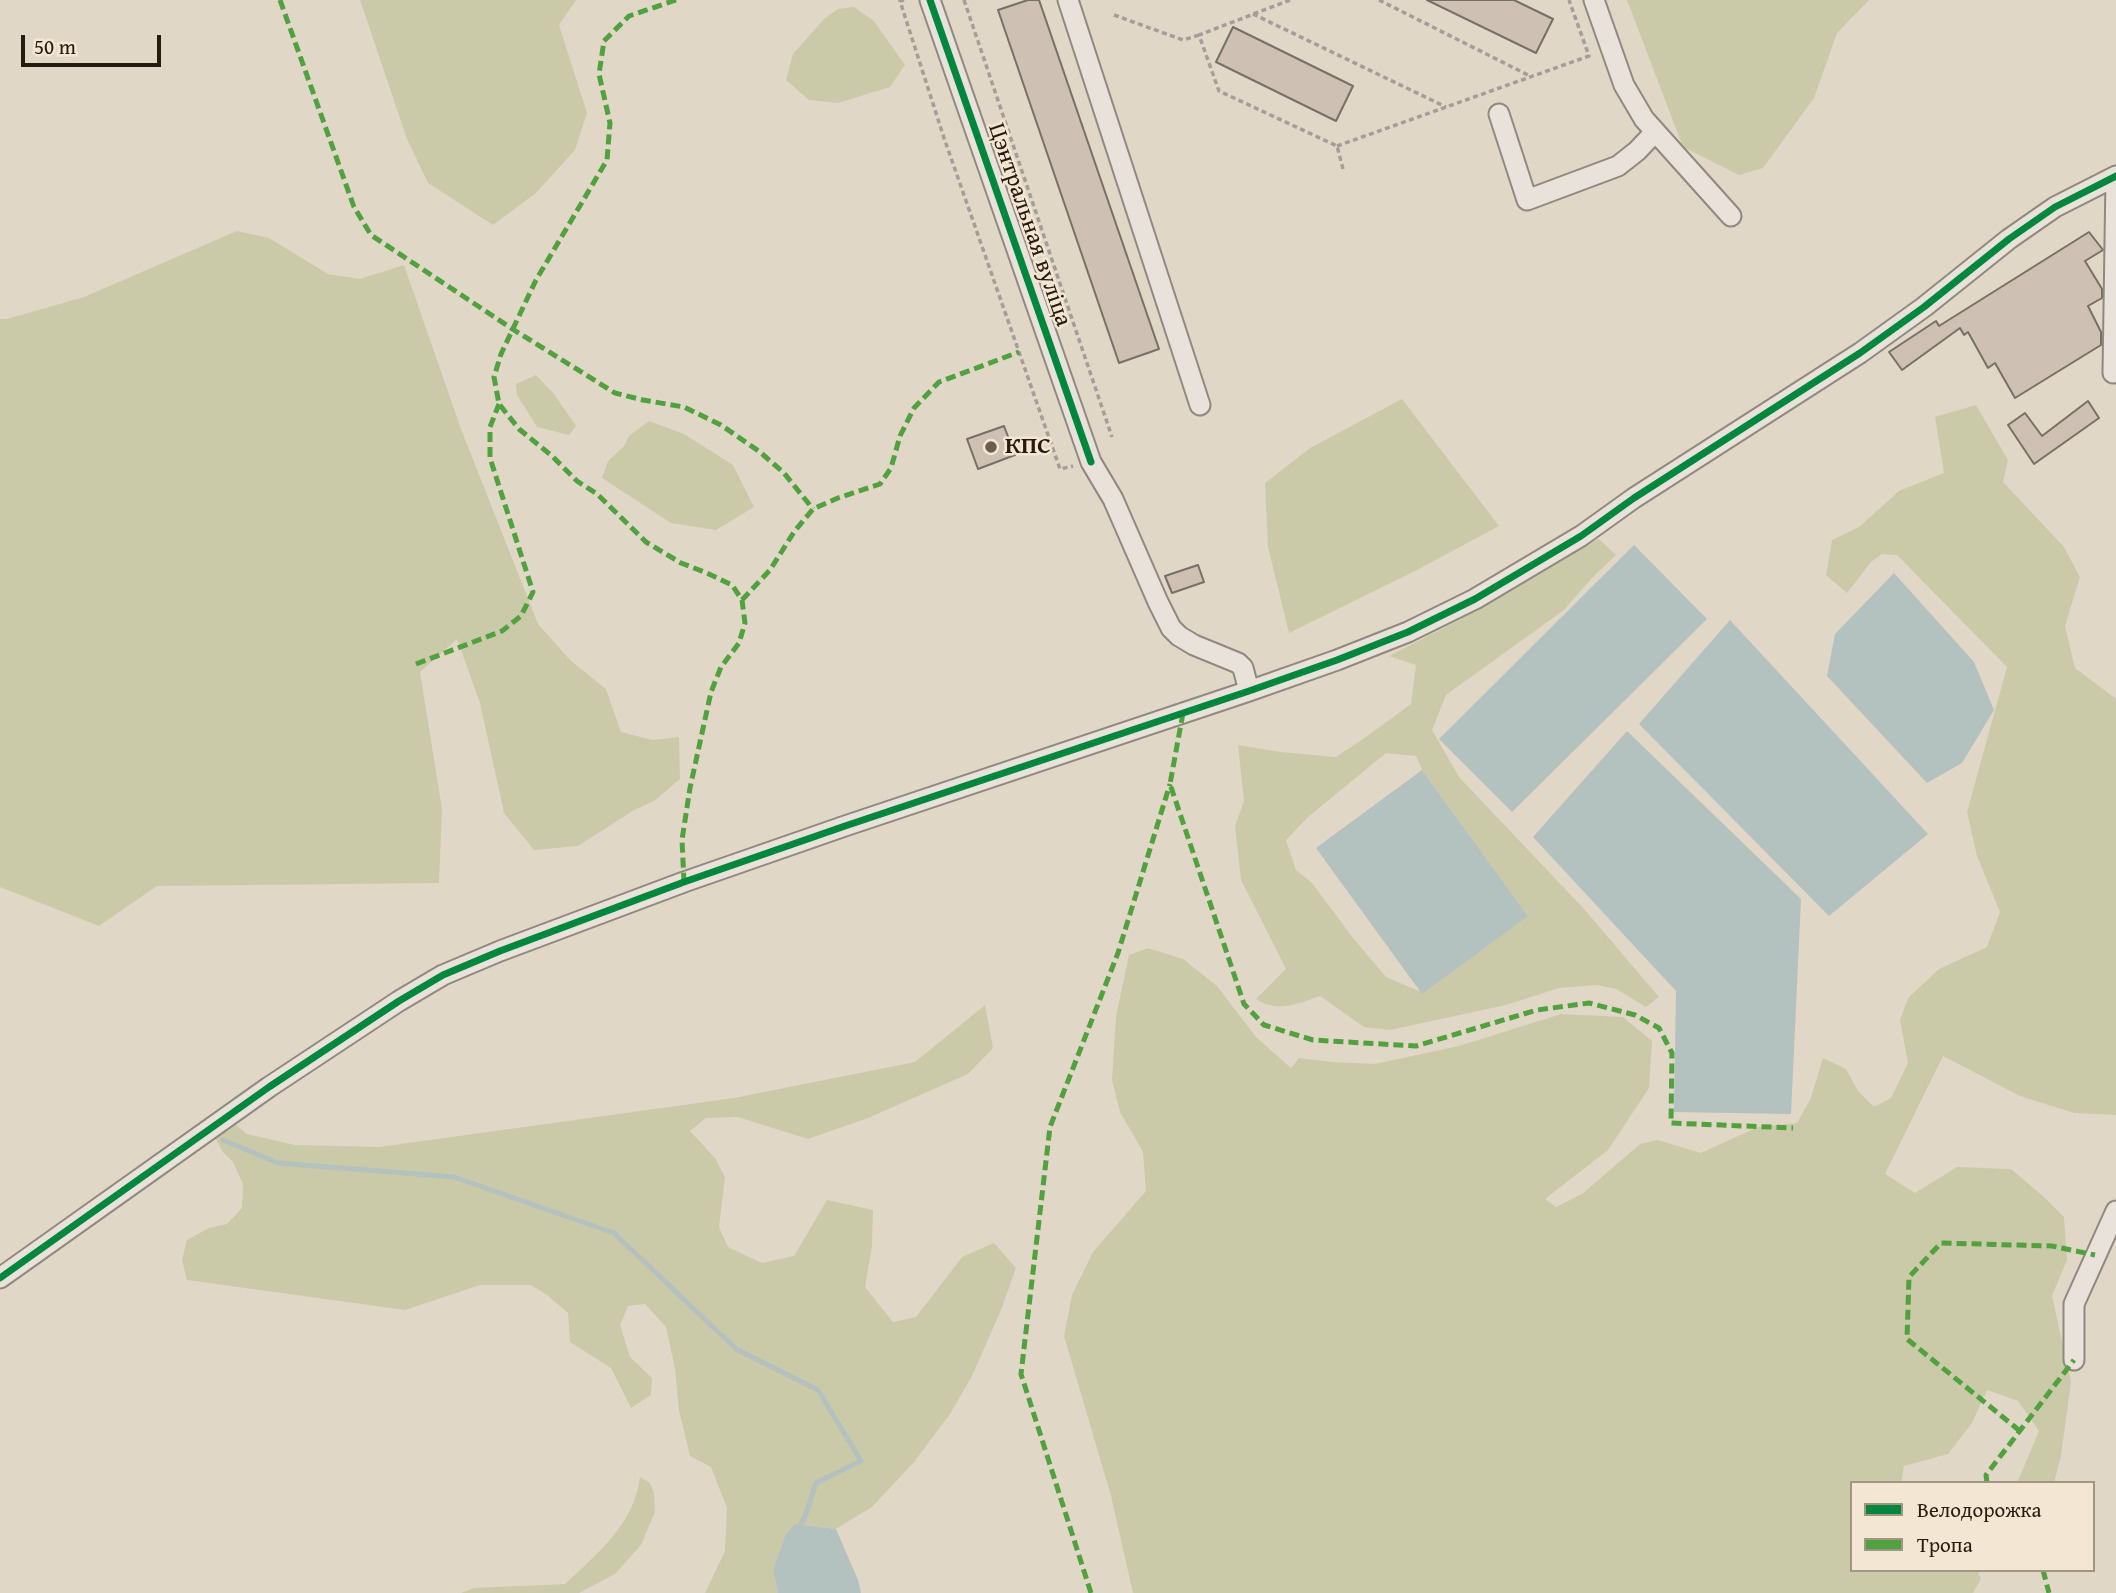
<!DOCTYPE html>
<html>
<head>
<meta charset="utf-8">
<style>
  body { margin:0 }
  #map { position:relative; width:2116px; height:1593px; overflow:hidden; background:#e1d7c7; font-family:"Gentium Book Plus",serif }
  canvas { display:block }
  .legend { position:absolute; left:1850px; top:1481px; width:245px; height:91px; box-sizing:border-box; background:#f3e7d3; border:2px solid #a19585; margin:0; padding:9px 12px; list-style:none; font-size:21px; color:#271b0f }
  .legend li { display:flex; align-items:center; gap:14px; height:35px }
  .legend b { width:35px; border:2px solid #a19585 }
  .scale { position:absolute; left:21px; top:35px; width:140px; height:32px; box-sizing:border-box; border:4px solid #271b0f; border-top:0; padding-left:9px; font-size:21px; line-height:24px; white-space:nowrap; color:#271b0f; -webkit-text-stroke:5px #f3e7d3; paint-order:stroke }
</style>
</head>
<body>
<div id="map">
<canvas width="2116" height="1593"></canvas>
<ul class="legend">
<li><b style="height:9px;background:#00873e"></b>Велодорожка</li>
<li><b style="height:9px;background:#51a13f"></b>Тропа</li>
</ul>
<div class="scale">50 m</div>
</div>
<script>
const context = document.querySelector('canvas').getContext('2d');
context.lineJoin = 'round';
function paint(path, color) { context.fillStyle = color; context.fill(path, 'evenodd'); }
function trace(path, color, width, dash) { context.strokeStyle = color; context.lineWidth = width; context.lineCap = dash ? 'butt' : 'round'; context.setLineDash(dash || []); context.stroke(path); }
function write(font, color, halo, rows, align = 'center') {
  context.font = font + ' "Gentium Book Plus",serif'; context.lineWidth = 5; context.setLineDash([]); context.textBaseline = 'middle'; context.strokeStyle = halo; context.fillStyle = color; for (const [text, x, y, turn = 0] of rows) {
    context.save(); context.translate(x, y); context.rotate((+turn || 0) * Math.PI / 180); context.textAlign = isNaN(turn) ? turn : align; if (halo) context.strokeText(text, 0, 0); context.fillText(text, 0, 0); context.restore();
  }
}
paint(new Path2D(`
  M360,0H576L559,25L587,113L575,150L536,193L493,225L428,183L407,139Z
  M1627,0H1869L1837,33L1814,98L1763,168L1739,175L1683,147Z
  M854,7L874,21L905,65L890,87L838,103L809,100L786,80L793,54L825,18L838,9Z
  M237,231L269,238L328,274L360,279L404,265L461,429L538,624L571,661L606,689L621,732L653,740L679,737L680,779L654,801L634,810L578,846L534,850L504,813L480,703L457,639L420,672L442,809L439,883L157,886L99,926L0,887V319H7L84,297Z
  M536,375L554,394L576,426L569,435L537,427L517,395L516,384Z
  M1402,399L1499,526L1417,570L1289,633L1268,547L1265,483L1310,448Z
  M1976,405L2008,460L2003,482L2064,547L2080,577L2065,626L2075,668L2116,699V1115L2074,1113L2020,1096L1943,1056L1885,1174L1915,1193L1957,1167L2011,1169L2044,1197L2064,1217L2067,1260L2052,1296L2071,1382L2061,1456L2054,1483H2017L2039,1431L2018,1401L1987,1390L1972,1423L1948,1454L1904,1466L1901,1483H1852V1570H1977L1981,1579L1973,1593H1133L1111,1496L1064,1336L1072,1295L1093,1252L1146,1191L1143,1152L1120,1112L1112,1080L1116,1016L1129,955L1148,948L1183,959L1217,986L1256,1037L1291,1068L1299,1058L1332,1062L1375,1064L1459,1046L1561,1014L1623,1017L1652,1041L1649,1088L1608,1150L1545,1199L1556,1207L1582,1194L1640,1144L1658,1140L1701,1153L1758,1127L1797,1123L1810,1100L1823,1058L1846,1069L1858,1091L1874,1107L1891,1098L1908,1063L1900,1020L1908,998L1939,969L1987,947L2000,912L1977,856L1967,812L2007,667L1897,555L1882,554L1871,562L1847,593L1826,575L1832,540L1859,527L1899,491L1944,473L1935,417Z
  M649,421L684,434L733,465L754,507L716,530L671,523L602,478L608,461L624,446L629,436Z
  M1599,539L1616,555L1592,578L1564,610L1446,695L1432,730L1459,777L1584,909L1659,997L1646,1007L1616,989L1597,985L1559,988L1506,1005L1390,1030L1364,1027L1320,996C1296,1004 1279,1013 1256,999L1286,969L1241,880L1235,826L1244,801L1238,745L1280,752L1336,757L1366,737L1411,704L1416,665L1389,656L1465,617L1560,554ZM1386,753L1416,756L1422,770L1528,916L1419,991L1386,977L1353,938L1312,883L1296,870L1286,840L1308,817Z
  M985,1005L993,1048L968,1074L868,1118L808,1139L738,1117L706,1118L690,1131L715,1158L725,1177L719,1227L728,1247L762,1263L794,1256L827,1200L873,1210L872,1246L865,1287L893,1322L916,1317L962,1257L994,1243L1016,1268L1001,1310L972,1376L950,1414L914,1462L872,1507L836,1529L795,1524L773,1570L778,1593H705L725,1551L727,1508L711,1467L690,1456L679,1410L675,1369L666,1327L645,1304L628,1306L620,1325L630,1357L652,1378L651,1395L631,1408L611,1368L570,1342L568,1313L547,1295L531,1285H480L405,1310L187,1280L182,1260L187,1240L209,1228L227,1224L242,1208L243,1184L233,1162L222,1151L214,1135L233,1122L247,1134L295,1145L379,1147L734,1098L915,1062Z
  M640,1477L650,1483L654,1493L655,1512L641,1545L615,1574L579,1593H461L474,1588L565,1584C598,1553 634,1524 640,1477Z`), '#cbcaa8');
paint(new Path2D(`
  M1634,545L1707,619L1512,812L1439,739Z
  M1894,573L1974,662L1994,710L1962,763L1927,783L1827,676L1835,634Z
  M1730,620L1928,834L1829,916L1639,724Z
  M1627,731L1801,899L1791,1114L1674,1112L1676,991L1533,837Z
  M1422,770L1528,916L1422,994L1316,848Z
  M795,1524L836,1529L858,1580L861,1593H778L773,1570L786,1534Z`), '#b3c1bf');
trace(new Path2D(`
  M223,1140L278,1163L454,1177L614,1233L736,1349L818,1390L861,1461L816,1483L806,1514L798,1531`), '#b3c1bf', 5);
const building = new Path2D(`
  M1028,0H1039L1159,349L1119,363L998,10Z
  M1427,0H1514L1553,19L1536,53Z
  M1233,27L1353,86L1336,121L1216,62Z
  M2089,232L2103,250L2085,261L2102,289V298L2088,306L2101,332V345L2015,398L1995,363L1988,368L1968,332L1964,335L1960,328L1902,370L1889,352L1936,321L1939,326Z
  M2088,401L2099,418L2034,464L2008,425L2025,413L2042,436Z
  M1004,426L1015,455L978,469L967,439Z
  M1198,565L1204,582L1172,593L1165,576Z`);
paint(building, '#cec0b2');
trace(building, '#767066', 2);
const minor = new Path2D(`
  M930,0L1091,462L1113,499L1158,602L1171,628L1179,636L1194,645L1238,663L1243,668L1249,691
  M1068,0L1200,405
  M1594,0L1624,85L1644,119L1731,216
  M1499,114L1527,200L1618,166L1637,151L1655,132
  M2113,373L2116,177
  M0,1278L269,1087L399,1001L443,975L500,951L684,882L845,826L1249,691L1337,660L1408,632L1475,599L1581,536L1634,498L1860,353L1924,307L2009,239L2055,207L2116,176
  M2074,1360V1304L2116,1211`);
trace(minor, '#90897f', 23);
trace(new Path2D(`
  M904,0L900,1L944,138L1060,469L1073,466
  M964,0L1112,437
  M1290,0L1199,35L1219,91L1337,146L1343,169
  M1379,0L1530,76
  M1253,14L1446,107
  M1114,15L1183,40L1199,35
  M1337,146L1589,56L1569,0`), '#a39e97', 3.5, [5, 3.5]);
trace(minor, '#e8e2da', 19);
trace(new Path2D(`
  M280,0L354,207L371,235L514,330L615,393L643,400L684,407L721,425L760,452L784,473L813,509
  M676,0L629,16L604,41L599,74L610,123L607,160L536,280L501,354L494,377L499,404L519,429L552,456L577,481L597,494L646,542L681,563L707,573L732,585L742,600L745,623L739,643L721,667L711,692L690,788L682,840L684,882
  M742,600L770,570L794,532L813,509L838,498L880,484L891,468L900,436L914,408L939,382L1019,352
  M416,664L502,631L521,616L533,592L490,458V427L499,404
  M1183,713L1170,784L1244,1004L1264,1025L1313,1040L1416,1046L1537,1010L1589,1003L1635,1015L1659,1028L1672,1053L1671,1123L1793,1128
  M2020,1431L1907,1339L1909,1277L1941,1243L2052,1246L2095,1255
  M1987,1483L1986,1475L2074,1360
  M2043,1570L2049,1593
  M1091,1593L1021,1374L1050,1127L1118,953L1170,784`), '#51a13f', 5, [10, 5]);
trace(new Path2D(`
  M930,0L1091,462
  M0,1278L269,1087L399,1001L443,975L500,951L684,882L845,826L1249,691L1337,660L1408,632L1475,599L1581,536L1634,498L1860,353L1924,307L2009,239L2055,207L2116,176`), '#00873e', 7);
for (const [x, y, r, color] of [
  [991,447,7,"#685d4f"]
]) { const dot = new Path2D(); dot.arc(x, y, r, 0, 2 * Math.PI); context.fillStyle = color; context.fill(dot); trace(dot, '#f3e7d3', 2.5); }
write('24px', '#271b0f', '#f3e7d3', [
  ["Цэнтральная вуліца",1029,225,71]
]);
write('bold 24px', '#271b0f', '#f3e7d3', [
  ["КПС",1005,447]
], 'left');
</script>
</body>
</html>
